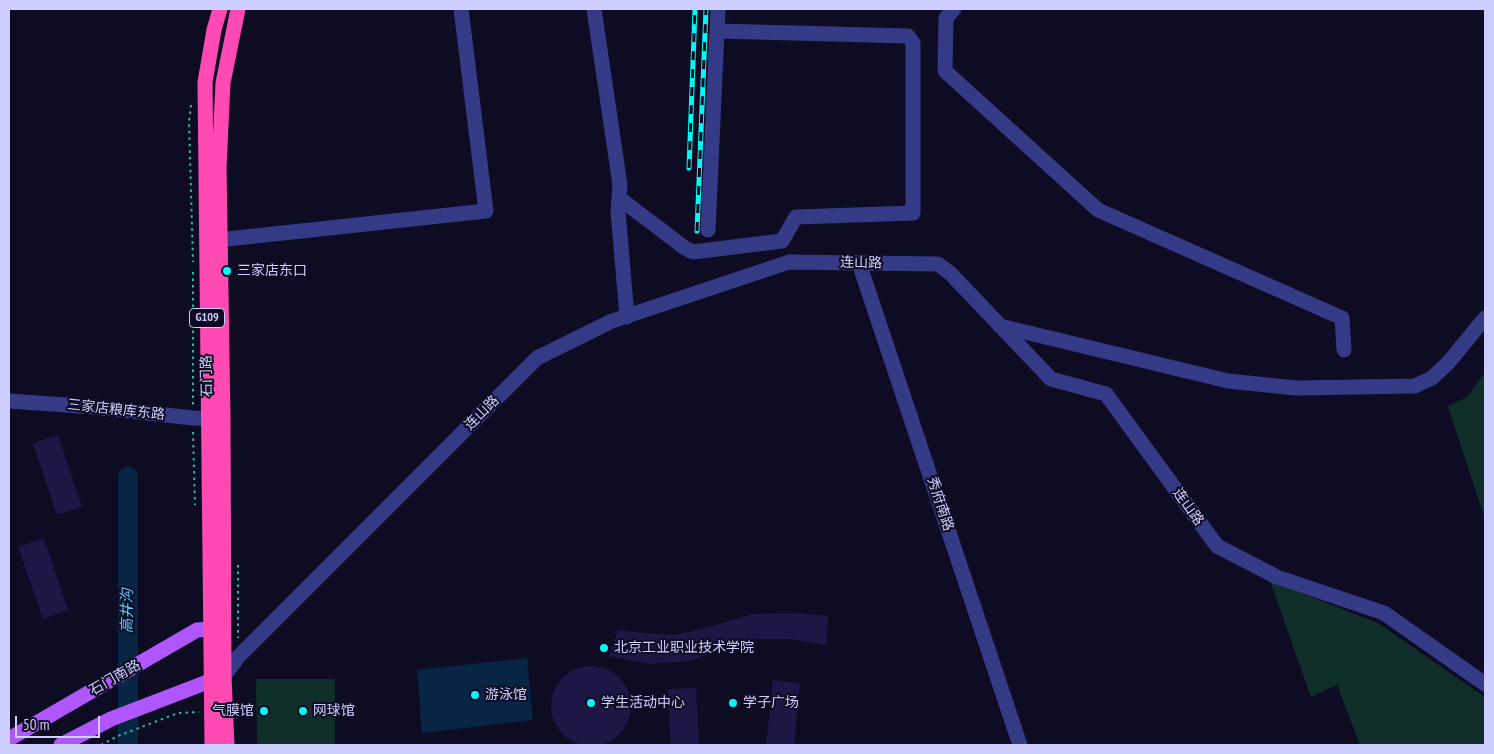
<!DOCTYPE html>
<html>
<head>
<meta charset="utf-8">
<style>
  body { margin:0 }
  #map { position:relative; width:1494px; height:754px; overflow:hidden; background:#0e0c23; font-family:"PT Sans Narrow",sans-serif }
  canvas { display:block }
  .frame { position:absolute; inset:0; border:10px solid #cfcfff; pointer-events:none }
  .scale { position:absolute; left:15px; top:716px; width:85px; height:22px; box-sizing:border-box; border:2px solid #cfcfff; border-top:0; padding-left:6px; font-size:15px; line-height:18px; white-space:nowrap; color:#cfcfff; -webkit-text-stroke:4px #0e0c23; paint-order:stroke }
</style>
</head>
<body>
<div id="map">
<canvas width="1494" height="754"></canvas>
<div class="frame"></div>
<div class="scale">50 m</div>
</div>
<script>
const context = document.querySelector('canvas').getContext('2d');
context.lineJoin = 'round';
function paint(path, color) { context.fillStyle = color; context.fill(path, 'evenodd'); }
function trace(path, color, width, dash) { context.strokeStyle = color; context.lineWidth = width; context.lineCap = dash ? 'butt' : 'round'; context.setLineDash(dash || []); context.stroke(path); }
function write(font, color, halo, rows, align = 'center') {
  context.font = font + ' "PT Sans Narrow","Noto Sans SC",sans-serif'; context.lineWidth = 4; context.setLineDash([]); context.textBaseline = 'middle'; context.strokeStyle = halo; context.fillStyle = color; for (const [text, x, y, turn = 0] of rows) {
    context.save(); context.translate(x, y); context.rotate((+turn || 0) * Math.PI / 180); context.textAlign = isNaN(turn) ? turn : align; if (halo) context.strokeText(text, 0, 0); context.fillText(text, 0, 0); context.restore();
  }
}
paint(new Path2D(`
  M1485,372V519L1448,406L1467,397Z
  M1270,581L1378,623L1485,697V745H1360L1337,685L1311,697Z
  M256,679H335V745H257Z`), '#0f2e29');
paint(new Path2D(`
  M527,658L533,720L422,733L417,670Z`), '#082546');
trace(new Path2D(`
  M128,477V745`), '#082546', 20);
paint(new Path2D(`
  M58,435L82,507L57,515L33,443Z
  M44,538L68,610L43,619L18,547Z
  M796,613L828,616L826,645L790,639H755L721,649L691,661L649,664L609,656L618,630L644,633L674,635L698,630L753,614Z
  M551 706a40 40 0 1 1 80 0a40 40 0 1 1-80 0Z
  M773,680L800,683L794,745H766Z
  M696,688L699,745H671L668,689Z`), '#1c1745');
trace(new Path2D(`
  M191,105L189,122L193,262
  M193,272V405
  M193,432L195,505
  M238,565V638
  M101,745L118,736L178,713L199,712`), '#27bba3', 2, [2.5, 4]);
trace(new Path2D(`
  M594,9L620,185L618,211L627,317
  M954,9L946,18L945,71L1098,210L1342,318L1344,350
  M717,31L718,9
  M619,198L685,248L693,252L782,241L796,217L913,213V43L908,36L717,31L708,230
  M209,241L486,211L461,9
  M859,263L1020,745
  M1000,326L1228,381L1296,388L1415,386L1432,378L1448,363L1485,318
  M9,401L94,407L193,418L221,419
  M224,676L238,657L537,358L612,321L789,262L938,264L950,273L1051,379L1106,394L1217,546L1277,577L1384,613L1485,684`), '#343a85', 15);
trace(new Path2D(`
  M9,739L197,630L223,628
  M61,745L111,719L223,676`), '#af56ff', 15);
trace(new Path2D(`
  M212,745L205,82L214,30L220,9
  M227,745L224,676L223,419L219,167L223,83L238,9`), '#ff4ab3', 15);
const rail = new Path2D(`
  M689,168L695,9
  M697,231L706,9`);
trace(rail, '#00faf9', 5);
trace(rail, '#0e0c23', 3, [9]);
for (const [x, y, r, color] of [
  [227,271,5,"#00faf9"],
  [604,648,5,"#00faf9"],
  [475,695,5,"#00faf9"],
  [591,703,5,"#00faf9"],
  [733,703,5,"#00faf9"],
  [264,711,5,"#00faf9"],
  [303,711,5,"#00faf9"]
]) { const dot = new Path2D(); dot.arc(x, y, r, 0, 2 * Math.PI); context.fillStyle = color; context.fill(dot); trace(dot, '#0e0c23', 2); }
for (const [x, y, w] of [
  [207,318,35]
]) { const box = new Path2D(); box.roundRect(x - w / 2, y - 9.5, w, 19, 4); context.fillStyle = '#0e0c23'; context.fill(box); trace(box, '#cfcfff', 1); }
write('bold 12px', '#cfcfff', null, [
  ["G109",207,318]
]);
write('14px', '#cfcfff', '#0e0c23', [
  ["连山路",861,263,1],
  ["石门路",207,376,-91],
  ["三家店粮库东路",116,410,6],
  ["连山路",482,413,-45],
  ["秀府南路",940,504,72],
  ["连山路",1188,507,54],
  ["石门南路",115,678,-30]
]);
write('14px', '#cfcfff', '#0e0c23', [
  ["三家店东口",237,271],
  ["北京工业职业技术学院",614,648],
  ["游泳馆",485,695],
  ["学生活动中心",601,703],
  ["学子广场",743,703],
  ["气膜馆",254,711,"right"],
  ["网球馆",313,711]
], 'left');
write('italic 15px', '#5dc4ff', '#0e0c23', [
  ["高井沟",128,611,-90]
]);
</script>
</body>
</html>
